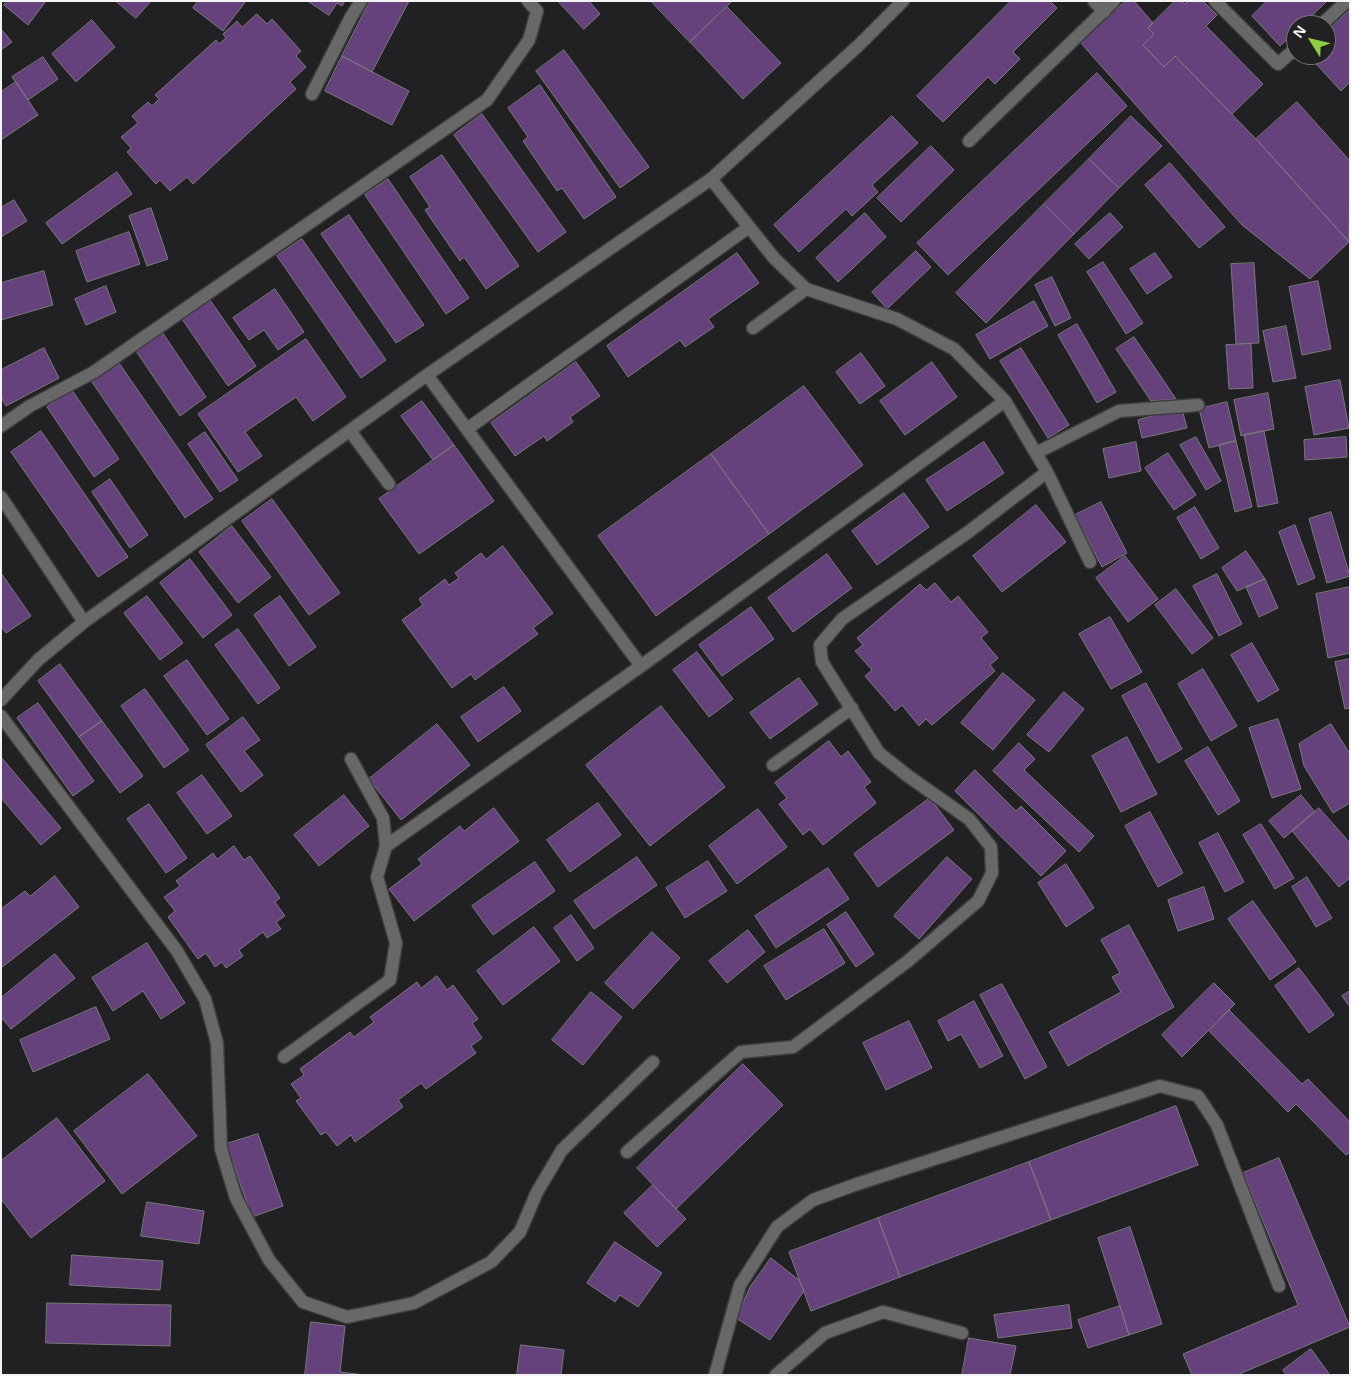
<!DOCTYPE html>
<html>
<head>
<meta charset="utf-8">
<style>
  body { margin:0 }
  #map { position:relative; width:1351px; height:1376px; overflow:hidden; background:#212022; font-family:"Noto Sans",sans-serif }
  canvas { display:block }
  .frame { position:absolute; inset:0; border:2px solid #f3f3f4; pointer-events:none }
  .north { position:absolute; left:1286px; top:15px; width:50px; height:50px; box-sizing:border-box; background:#212022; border:1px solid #757476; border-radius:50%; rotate:306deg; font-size:14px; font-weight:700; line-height:20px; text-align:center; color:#f3f3f4 }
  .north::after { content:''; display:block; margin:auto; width:18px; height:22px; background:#8ece43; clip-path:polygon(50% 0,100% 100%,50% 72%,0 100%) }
</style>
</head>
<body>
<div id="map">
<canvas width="1351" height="1376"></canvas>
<div class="frame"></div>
<div class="north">N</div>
</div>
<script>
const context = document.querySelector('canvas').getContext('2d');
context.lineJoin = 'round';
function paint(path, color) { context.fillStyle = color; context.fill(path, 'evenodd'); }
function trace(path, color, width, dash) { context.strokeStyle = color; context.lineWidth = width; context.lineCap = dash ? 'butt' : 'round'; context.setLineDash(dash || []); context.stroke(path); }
const building = new Path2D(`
  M7,1H46L28,25L4,5Z
  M116,1H151L136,18Z
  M198,1H246L223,31L193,8Z
  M308,1H345L342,6L337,3L329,15Z
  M370,1H409L372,72L342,56Z
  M558,1H589L600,14L584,29Z
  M651,1H730L731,2L690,42Z
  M1011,1H1050L1057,8L1013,52L1020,59L995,84L988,77L943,122L917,96Z
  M1126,1H1134L1153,23L1148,28L1154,34L1143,45L1164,67L1175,56L1256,139L1349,242L1310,279L1242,225L1080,42Z
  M1175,1H1182L1185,4L1188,1H1203L1217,15L1206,26L1263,84L1232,114L1175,56L1164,67L1143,45L1154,34L1148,28Z
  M1267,1H1327L1302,25H1296V31L1280,46L1252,16Z
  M727,7L781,63L743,99L690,42Z
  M1350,10V82L1341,91L1308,55H1326V32Z
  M257,14L267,24L272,19L301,51L296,56L306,67L290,82L296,89L193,184L187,177L170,191L160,180L156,184L127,152L131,148L121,137L138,123L132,116L148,102L152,106L159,99L155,95L216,40L219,44L226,38L223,34L237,21L242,27Z
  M92,20L115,47L76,82L52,54Z
  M1,29L12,42L1,50Z
  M564,50L649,167L620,188L536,71Z
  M342,56L409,91L392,125L325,91Z
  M43,57L58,79L28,100L12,77Z
  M1097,73L1127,106L948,275L917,243Z
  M16,82L38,115L1,140V92Z
  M540,85L616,197L584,219L562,188L557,191L523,141L528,137L508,108Z
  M1297,102L1350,161L1349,242L1256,139Z
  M482,114L566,232L538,252L454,135Z
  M892,116L918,143L872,185L878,192L852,216L846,209L799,252L774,225Z
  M1131,116L1162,146L1119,188L1089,159Z
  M931,146L954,170L901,222L877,198Z
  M442,155L519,266L486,289L464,257L460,261L425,210L430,207L410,177Z
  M1089,159L1119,188L1074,234L1044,204Z
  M1170,163L1225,227L1199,248L1145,185Z
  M117,172L132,194L62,244L46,223Z
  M388,179L469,298L446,314L365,195Z
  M14,200L27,221L1,237V208Z
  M1044,204L1074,234L986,323L956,293Z
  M151,208L168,259L147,266L129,216Z
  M865,213L886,237L838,282L816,258Z
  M1110,213L1123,227L1089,259L1075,244Z
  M349,215L424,325L396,343L321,234Z
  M129,232L140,264L87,282L76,251Z
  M302,239L386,360L361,378L277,256Z
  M916,251L931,267L887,309L872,292Z
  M737,253L759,283L708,319L714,327L685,347L680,340L628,377L607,346Z
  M1155,253L1172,277L1147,294L1130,269Z
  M1103,262L1143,323L1126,334L1087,272Z
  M1254,263L1259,343L1236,344L1231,264Z
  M44,271L53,305L1,320V283Z
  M1052,277L1071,318L1055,326L1035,285Z
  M1318,281L1331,349L1302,355L1289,287Z
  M106,286L116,312L86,325L75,299Z
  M275,289L304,332L278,350L264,330L249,340L233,318Z
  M210,300L256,366L228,386L182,319Z
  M1034,301L1048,326L990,359L976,335Z
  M1077,324L1116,392L1097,403L1058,335Z
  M1286,326L1296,378L1273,382L1263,331Z
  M162,332L206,397L180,416L136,351Z
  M1134,337L1176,399L1151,401L1116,349Z
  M306,339L346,397L313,421L296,397L245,432L262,456L238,472L198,414Z
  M1251,344L1253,388L1229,389L1226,345Z
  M44,348L59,378L6,406L1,397V370Z
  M1021,348L1069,425L1048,438L1000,361Z
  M861,353L885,386L860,404L836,372Z
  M576,362L600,396L570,417L573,422L547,441L544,436L515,456L491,423Z
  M932,362L957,397L905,435L880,401Z
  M119,363L213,499L185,518L92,382Z
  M1340,380L1349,428L1314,435L1305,387Z
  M804,386L863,465L769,534L711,454Z
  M72,390L119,459L94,477L47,407Z
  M1268,393L1274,429L1241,436L1234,400Z
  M422,401L454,445L433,460L401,416Z
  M1227,402L1236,441L1209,448L1199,409Z
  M1182,409L1187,428L1142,438L1138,420Z
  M41,431L128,557L98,577L11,452Z
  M1264,431L1278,503L1258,507L1244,435Z
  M205,432L238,480L220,492L188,444Z
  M1196,437L1221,481L1206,490L1180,445Z
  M1346,437L1347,457L1305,460L1304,440Z
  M1236,441L1252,507L1235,512L1219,445Z
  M984,442L1004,473L947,511L926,480Z
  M1136,442L1141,471L1109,478L1103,449Z
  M454,445L494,501L419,554L379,499Z
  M1168,453L1196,495L1174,510L1145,468Z
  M711,454L769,534L656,616L598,536Z
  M110,479L148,535L130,548L92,492Z
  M904,493L929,527L877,565L852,531Z
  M272,499L340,593L309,615L242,521Z
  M1101,502L1127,553L1102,567L1075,515Z
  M1036,505L1066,542L1002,592L973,556Z
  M1195,507L1219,548L1201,559L1177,518Z
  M1331,512L1350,576L1327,583L1309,519Z
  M1295,525L1315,578L1298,585L1279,532Z
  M232,526L271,577L238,603L199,552Z
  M503,546L553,613L533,628L538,634L475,680L471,674L452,688L402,620L423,605L419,599L445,579L449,585L459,578L455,573L481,553L486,559Z
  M1246,551L1265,579L1237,591L1222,568Z
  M827,554L852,588L793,632L768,598Z
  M1125,556L1158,599L1128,622L1096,578Z
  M190,559L232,615L203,638L160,583Z
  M1,573L31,616L6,633L1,626Z
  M1217,574L1242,624L1219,636L1193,586Z
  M1265,579L1278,608L1259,617L1246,587Z
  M935,583L951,602L958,596L988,632L981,638L998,658L990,665L995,671L932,725L926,719L919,726L902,705L895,711L865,676L872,670L855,651L863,645L857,638L920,584L926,590Z
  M1350,587V653L1328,658L1316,594Z
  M1176,589L1213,638L1192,654L1155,605Z
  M147,596L183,643L160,660L124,613Z
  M280,596L316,647L289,666L254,615Z
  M751,607L774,639L722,676L699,645Z
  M1110,617L1142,672L1111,689L1079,634Z
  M238,629L280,688L258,704L215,645Z
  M1252,643L1279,690L1258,702L1231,655Z
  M697,652L733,699L709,717L673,670Z
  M1350,659V708L1345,709L1335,662Z
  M187,660L229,719L207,735L164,676Z
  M60,664L102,721L79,737L38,681Z
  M1203,669L1237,726L1211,741L1178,684Z
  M1003,673L1035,700L993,750L961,723Z
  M799,678L818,704L770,739L750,713Z
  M1146,683L1182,749L1158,763L1122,696Z
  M504,687L521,711L478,742L461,717Z
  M145,689L189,750L164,768L121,706Z
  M1064,692L1084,709L1049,752L1027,735Z
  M38,703L94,781L73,796L17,718Z
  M661,706L725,787L650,846L586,765Z
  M243,717L260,740L244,751L263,775L241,792L206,745Z
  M1278,719L1301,789L1272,798L1249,728Z
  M102,721L143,776L120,793L79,737Z
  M437,724L470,765L401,820L369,779Z
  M1331,724L1350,754V803L1333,813L1304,766L1299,744Z
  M1127,737L1157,794L1121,812L1092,756Z
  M829,741L841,757L848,751L871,782L864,787L876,803L823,845L810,829L803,835L779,804L787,798L775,783Z
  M1019,743L1035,759L1024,770L1094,836L1079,852L993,771Z
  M1208,747L1240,801L1218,815L1185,761Z
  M1,757L61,828L41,845L1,798Z
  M975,770L1016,811L1021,806L1066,851L1041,876L955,791Z
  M202,775L232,816L207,834L177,793Z
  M344,795L369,826L319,866L294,835Z
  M1301,795L1315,812L1284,838L1269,821Z
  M930,798L954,830L878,887L854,854Z
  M598,803L621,835L570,872L547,840Z
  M149,804L187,858L166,873L127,819Z
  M494,808L519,841L414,921L389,889L422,864L418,859L460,826L464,831Z
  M1319,808L1350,843V878L1339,887L1292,831Z
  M758,809L787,847L737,884L709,846Z
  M1150,812L1183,873L1158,887L1125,826Z
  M1261,824L1294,878L1275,889L1243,835Z
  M1218,833L1244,882L1225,892L1199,843Z
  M234,846L244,860L250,856L280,898L275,902L285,916L276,922L281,929L267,938L263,932L239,950L243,956L226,968L222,962L215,967L206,953L198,959L168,917L175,911L164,897L180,886L176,881L213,853L217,859Z
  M637,857L657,885L594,929L574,901Z
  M947,857L972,879L919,939L894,916Z
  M708,861L727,891L685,918L666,888Z
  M535,862L555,891L493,935L472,906Z
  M1066,864L1094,908L1066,927L1038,883Z
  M828,868L849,899L776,948L755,916Z
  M55,876L79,907L1,968V909L25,891L30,896Z
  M1307,877L1332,918L1316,927L1292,887Z
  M1204,887L1214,919L1178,931L1168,900Z
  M1253,901L1296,962L1270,980L1228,919Z
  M846,912L874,954L856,967L827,925Z
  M571,915L594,948L577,961L554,928Z
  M1129,925L1174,1007L1068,1066L1049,1032L1121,992L1112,977L1120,973L1101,940Z
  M534,927L560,961L503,1005L477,971Z
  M824,929L845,963L786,1000L764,966Z
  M748,930L765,952L727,983L709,961Z
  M652,932L680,958L633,1009L605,983Z
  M147,943L185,1003L161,1019L143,991L113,1011L92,978Z
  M55,954L75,978L11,1029L1,1017V998Z
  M1299,968L1334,1015L1309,1033L1275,986Z
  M437,976L447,990L453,985L478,1019L472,1023L482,1038L471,1046L476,1053L426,1089L421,1083L398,1100L403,1107L355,1142L351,1135L337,1146L326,1132L321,1135L296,1101L301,1098L291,1084L304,1075L300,1069L350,1032L354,1037L374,1022L370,1017L417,982L421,988Z
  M1214,983L1235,1004L1182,1057L1162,1035Z
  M1002,984L1047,1067L1025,1079L980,995Z
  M1350,991V1007L1342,996Z
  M591,992L622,1017L583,1065L552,1040Z
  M974,1001L1003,1056L980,1068L961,1034L948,1041L938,1021Z
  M96,1007L110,1039L33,1072L20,1040Z
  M1229,1010L1302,1084L1308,1079L1350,1122V1152L1346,1155L1296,1104L1288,1112L1209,1031Z
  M909,1021L932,1068L886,1090L863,1043Z
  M743,1064L783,1105L676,1209L637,1168Z
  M148,1074L197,1136L122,1194L74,1131Z
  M1176,1106L1198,1165L1051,1220L1029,1162Z
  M57,1118L105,1181L31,1238L1,1199V1161Z
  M258,1134L283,1206L252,1217L226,1144Z
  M1279,1158L1350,1327L1237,1375H1192L1183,1354L1298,1305L1243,1173Z
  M1029,1162L1051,1220L900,1277L878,1218Z
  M653,1185L686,1219L657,1247L624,1213Z
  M147,1202L204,1211L199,1244L141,1236Z
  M878,1218L900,1277L811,1311L789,1252Z
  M1130,1227L1162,1324L1129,1335L1098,1238Z
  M615,1242L662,1273L638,1307L620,1295L615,1302L587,1283Z
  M72,1255L163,1261L160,1290L70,1285Z
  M771,1258L799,1280L804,1291L770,1340L736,1318L750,1287Z
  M47,1303L171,1305L170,1346L46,1343Z
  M1069,1305L1072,1328L998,1338L994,1315Z
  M1120,1306L1129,1335L1088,1348L1078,1320Z
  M311,1322L345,1326L340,1372L365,1375H305Z
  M969,1338L1016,1346L1010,1375H962Z
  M521,1345L564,1350L561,1375H517Z
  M1311,1349L1330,1375H1286L1283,1370Z`);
paint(building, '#65427b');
trace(building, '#7a797c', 1);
const minor = new Path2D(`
  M1094,1L1104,12
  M1215,1L1278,64L1296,48
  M1321,25L1347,1
  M312,94L351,17L361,1
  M969,141L1114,1
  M711,179L774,258L806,289L897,319L954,349L1005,401L1047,472L1090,562
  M753,328L806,289
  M427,375L641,666
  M1,426L30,406L94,372L487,100L529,40L537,11L528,1
  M467,429L749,227
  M350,431L389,484
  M1036,453L1119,411L1198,405
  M1,497L84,622
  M1,700L38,660L84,622L427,375L711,179L859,45L903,1
  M1,716L177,951L205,999L217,1043L221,1149L236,1198L269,1260L303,1302L347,1317L414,1303L491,1262L520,1232L537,1192L562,1150L653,1062
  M351,759L383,818L386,846
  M773,765L852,708
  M284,1057L390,980L396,943L377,877L386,846L641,666L1005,401
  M627,1152L741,1052L793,1047L908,961L978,901L992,873L991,847L969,819L908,776L879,753L822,662L820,645L842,619L967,533L1047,472
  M715,1375L740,1285L777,1227L813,1200L857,1184L1160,1086L1198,1096L1217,1125L1279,1286
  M776,1375L825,1333L883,1312L962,1333`);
trace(minor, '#3e3e3f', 15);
trace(minor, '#696869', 12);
</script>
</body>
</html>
